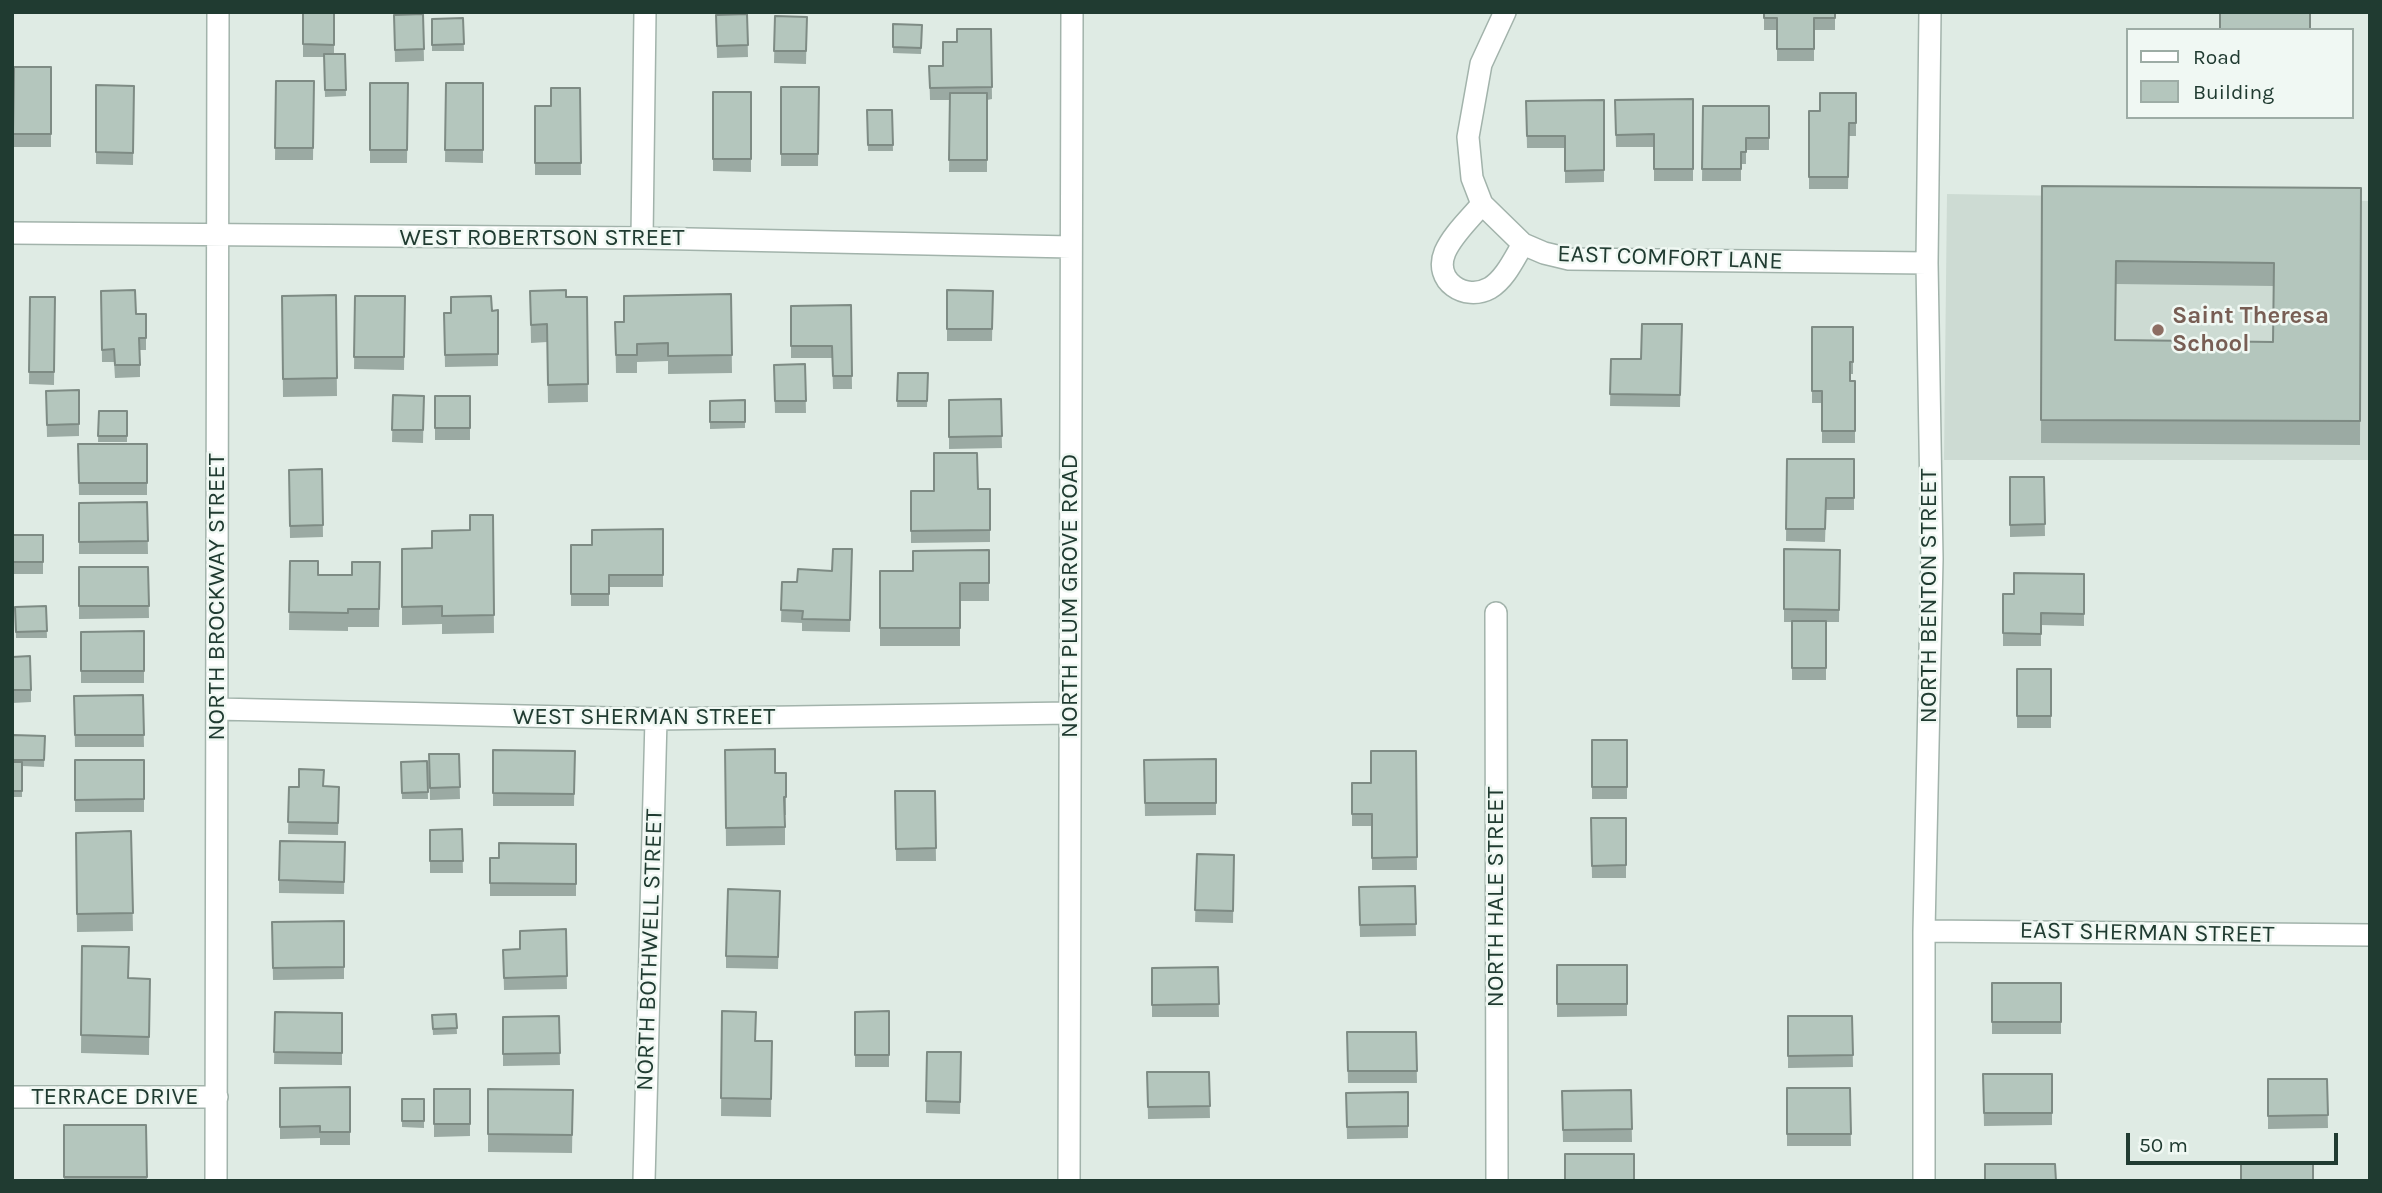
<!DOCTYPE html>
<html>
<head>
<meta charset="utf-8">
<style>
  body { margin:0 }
  #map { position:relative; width:2382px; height:1193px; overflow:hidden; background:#dfebe4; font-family:Karla,sans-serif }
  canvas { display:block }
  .frame { position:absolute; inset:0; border:14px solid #203b31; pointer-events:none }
  .legend { position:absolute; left:2126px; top:28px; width:228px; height:91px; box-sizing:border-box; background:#f0f8f3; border:2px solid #9daca5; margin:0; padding:9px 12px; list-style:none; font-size:21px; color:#203b31 }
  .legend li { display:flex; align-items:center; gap:14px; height:35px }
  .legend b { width:35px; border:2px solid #9daca5 }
  .scale { position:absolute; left:2126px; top:1133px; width:212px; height:32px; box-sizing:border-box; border:4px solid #203b31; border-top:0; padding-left:9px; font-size:21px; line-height:24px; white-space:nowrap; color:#203b31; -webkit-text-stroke:5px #f0f8f3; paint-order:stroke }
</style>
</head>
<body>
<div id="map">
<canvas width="2382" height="1193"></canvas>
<div class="frame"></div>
<ul class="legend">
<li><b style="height:9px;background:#fff"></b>Road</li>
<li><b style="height:19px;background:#b4c6bd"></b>Building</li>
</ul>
<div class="scale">50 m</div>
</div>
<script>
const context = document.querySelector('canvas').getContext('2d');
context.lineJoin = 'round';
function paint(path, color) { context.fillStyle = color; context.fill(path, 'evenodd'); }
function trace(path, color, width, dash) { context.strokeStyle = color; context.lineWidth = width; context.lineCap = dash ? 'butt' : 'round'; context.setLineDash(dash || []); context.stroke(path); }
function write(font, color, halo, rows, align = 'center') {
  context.font = font + ' Karla,sans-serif'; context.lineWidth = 5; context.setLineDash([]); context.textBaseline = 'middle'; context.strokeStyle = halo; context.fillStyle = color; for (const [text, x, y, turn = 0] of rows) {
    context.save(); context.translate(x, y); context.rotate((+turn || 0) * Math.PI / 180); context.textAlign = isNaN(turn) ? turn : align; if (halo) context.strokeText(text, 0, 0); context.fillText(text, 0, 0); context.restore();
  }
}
paint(new Path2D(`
  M1947,194L2370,201V460H1944Z`), '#cddbd3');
const street = new Path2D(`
  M1505,12L1481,64L1468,137L1472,178L1482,204L1523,244L1544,253L1569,259L1927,263
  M1482,204C1470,219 1453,234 1445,252C1433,281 1465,302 1490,288C1505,279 1514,259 1523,244
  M12,233L642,238L1071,247
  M642,238L645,12
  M1496,613L1497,1181
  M217,709L656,719L1070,713
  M1924,931L2370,935
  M12,1097H217
  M216,1181L218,12
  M644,1181L656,719
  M1069,1181L1072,12
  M1924,1181V931L1932,559L1927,263L1930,12`);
trace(street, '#a2b3ab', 24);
trace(street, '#fff', 21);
paint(new Path2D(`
  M392,12H420V13L392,14Z
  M1764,12H1835V30H1814V61H1777V30H1764Z
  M303,13H334V54H345L346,96L325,97L324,57H303Z
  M423,14L424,61L395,62L394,15Z
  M747,14L748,57L717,58L716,15Z
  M775,16L807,17L806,64L774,63Z
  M463,18L464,51H432V19Z
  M893,24L922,25L921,54L893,53Z
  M991,29L992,99L987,100V172H949L950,100H930L929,66H943L957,42Z
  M14,67H51V147H13Z
  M276,81H314L313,160H275Z
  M370,83H408L407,163H370Z
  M446,83H483V163L445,162Z
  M96,85L134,86L133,165L96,164Z
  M781,87H819L818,166H781Z
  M580,88L581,175H535V106H551Z
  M713,92H751V172L713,171Z
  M1856,93V136H1849L1848,189H1809V111H1820Z
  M1693,99V181H1654V147H1616L1615,100Z
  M1604,100V182L1565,183V148H1527L1526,101Z
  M1703,106H1769V150H1746V164H1741V181H1702Z
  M867,110H892L893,151H868Z
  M2042,186L2361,188L2360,445L2041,443ZM2116,284L2274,286L2273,342L2115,340Z
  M947,290L993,291L992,341H947Z
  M101,291L136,314H146V350H140V377L115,378L114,362H102Z
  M530,291L566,297H587L588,402L548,403L547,342L531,343Z
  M731,294L732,373L668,374V361L637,362V373H616L615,322H624Z
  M336,295L337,396L283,397L282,296Z
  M355,296H405L404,370L354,369Z
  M30,297H55L54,385L29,384Z
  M851,305L852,389H833L832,358H791V306Z
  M498,310V366L445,367L444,313Z
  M1682,324L1680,407L1610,406L1611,359H1641Z
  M1812,327H1853V374H1850V381H1855V443H1822V403H1812Z
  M805,364L806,413H775L774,365Z
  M898,373H928L927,407H897Z
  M79,390V436L47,437L46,391Z
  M393,395L424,396L423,443L392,442Z
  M435,396H470V440H435Z
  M1001,399L1002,448L949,449V400Z
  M745,400V428L710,429V401Z
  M99,411H127V442H98Z
  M78,444H147V495H79Z
  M1787,459H1854V510H1826L1825,542L1786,541Z
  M322,469L323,537L290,538L289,470Z
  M2010,477H2044L2045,536L2010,537Z
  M990,489V542L911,543V491Z
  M147,502L148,554H79V503Z
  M493,515L494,633L442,634V624L402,625V549L432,548L470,530Z
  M663,529V587H609V606H571V545H592Z
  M12,535H43V574H12Z
  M852,549L850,632L802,631V623L781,622L782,582H797L832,571Z
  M1784,549L1840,550L1839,622H1826V680H1792V622H1784Z
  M989,550V601H960V646H880V571H913Z
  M290,561L318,575H352L380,562L379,627H348V631L289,630Z
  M79,567H148L149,618L79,619Z
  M2084,574V626L2041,625V646H2003V594H2014Z
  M46,606L47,638H16L15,607Z
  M144,631V683H81V632Z
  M12,657L31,690V702L12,703Z
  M2017,669H2051V728H2017Z
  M143,695L144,747H75L74,696Z
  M13,735L45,736L44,767L22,766V797H12Z
  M1592,740H1627V799H1592Z
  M493,750L575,751L574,806H493Z
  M725,750L775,773H786V815H785V845L726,846Z
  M1416,751L1417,870H1372V826H1352V783H1371Z
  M429,754H459L460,799L430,800Z
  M1216,759V815L1145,816L1144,760Z
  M75,760H144V812H75Z
  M427,761L428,799H402L401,762Z
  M324,786L339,787L338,835L288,834L289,787Z
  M895,791H935L936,861H896Z
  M1591,818H1626V878H1592Z
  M462,829L463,873H430V830Z
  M131,831L133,931L77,932L76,833Z
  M345,842L344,894L279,893V880Z
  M576,844V896H490V858H499Z
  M1197,854L1234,855L1233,923L1195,922Z
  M1415,886L1416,936L1360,937L1359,887Z
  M780,891L778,969L726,968V956Z
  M344,921V979L273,980L272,922Z
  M566,929L567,989L504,990L503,950L520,949Z
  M82,946L128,978L150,979L149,1055L81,1053Z
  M1557,965H1627V1016L1557,1017Z
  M1218,967L1219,1017H1152V968Z
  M1992,983H2061V1034H1992Z
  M722,1011L756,1041H772L771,1117L721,1116Z
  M889,1011V1067H855V1012Z
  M275,1012L342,1013V1065L274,1064Z
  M456,1014L457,1034L433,1035L432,1015Z
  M559,1016L560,1065L503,1066V1017Z
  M1788,1016H1852L1853,1067L1788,1068Z
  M1347,1032H1416L1417,1083H1348Z
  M927,1052H961L960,1114L926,1113Z
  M1147,1072H1209L1210,1118L1148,1119Z
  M1983,1074H2052V1125L1984,1126Z
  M2268,1079H2327L2328,1128L2268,1129Z
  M350,1087V1145H320V1138L280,1139V1088Z
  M1787,1088H1850L1851,1146H1787Z
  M434,1089H470V1136L434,1137Z
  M488,1089L573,1090L572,1153L488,1152Z
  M1631,1090L1632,1142H1563L1562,1091Z
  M1408,1092V1138L1347,1139L1346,1093Z
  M402,1099H424V1128L402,1127Z
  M64,1125H146L147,1181H64Z`), '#9baaa3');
const building = new Path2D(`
  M1764,12H1835V18H1814V49H1777V18H1764Z
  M2220,12H2310V30H2220Z
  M303,13H334V45L303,44Z
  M423,14L424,49L395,50L394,15Z
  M747,14L748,45L717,46L716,15Z
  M775,16L807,17L806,51H774Z
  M463,18L464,44L432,45V19Z
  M893,24L922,25L921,48L893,47Z
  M957,29H991L992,87L930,88L929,66H943V42H957Z
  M324,54H345L346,90H325Z
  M14,67H51V134H13Z
  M276,81H314L313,148H275Z
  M370,83H408L407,150H370Z
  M446,83H483V150H445Z
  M96,85L134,86L133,153L96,152Z
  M781,87H819L818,154H781Z
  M551,88H580L581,163H535V106H551Z
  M713,92H751V159H713Z
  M950,93H987V160H949Z
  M1820,93H1856V123H1849L1848,177H1809V111H1820Z
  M1693,99V169H1654V134L1616,135L1615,100Z
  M1604,100V170L1565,171V136H1527L1526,101Z
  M1703,106H1769V138H1746V152H1741V169H1702Z
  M867,110H892L893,145H868Z
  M2042,186L2361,188L2360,421L2041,420ZM2116,261L2274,263L2273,342L2115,340Z
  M135,290L136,314H146V338H139L140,365H115L114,349L102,350L101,291Z
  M566,290V297H587L588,384L548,385L547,324L531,325L530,291Z
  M947,290L993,291L992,329H947Z
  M731,294L732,355L668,356V343L637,344V355H616L615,322H624V296Z
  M336,295L337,378L283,379L282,296Z
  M355,296H405L404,357H354Z
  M491,296L492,311L498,310V354L445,355L444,313H451V297Z
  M30,297H55L54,372H29Z
  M851,305L852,376H833L832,346H791V306Z
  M1642,324H1682L1680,395L1610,394L1611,359H1641Z
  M1812,327H1853V362H1850V381H1855V431H1822V391H1812Z
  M805,364L806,401H775L774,365Z
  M898,373H928L927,401H897Z
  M79,390V424L47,425L46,391Z
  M393,395L424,396L423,430H392Z
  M435,396H470V428H435Z
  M1001,399L1002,436L949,437V400Z
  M745,400V422H710V401Z
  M99,411H127V436H98Z
  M78,444H147V483H79Z
  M934,453H977L978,489H990V530L911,531V491H934Z
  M1787,459H1854V498H1826L1825,529H1786Z
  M322,469L323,525L290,526L289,470Z
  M2010,477H2044L2045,524L2010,525Z
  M147,502L148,541L79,542V503Z
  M470,515H493L494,615L442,616V606L402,607V549L432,548V531L470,530Z
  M663,529V575H609V594H571V545H592V530Z
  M12,535H43V562H12Z
  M833,549H852L850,620L802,619L803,611L781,610L782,582H797L798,569L832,571Z
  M1784,549L1840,550L1839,610L1784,609Z
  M989,550V583H960V628H880V571H913V551Z
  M290,561H318V575H352V562H380L379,609H348V613L289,612Z
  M79,567H148L149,606H79Z
  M2014,573L2084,574V614L2041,613V634L2003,633V594H2014Z
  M46,606L47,631L16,632L15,607Z
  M1792,621H1826V668H1792Z
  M144,631V671H81V632Z
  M30,656L31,690H12V657Z
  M2017,669H2051V716H2017Z
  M143,695L144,735H75L74,696Z
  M13,735L45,736L44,760H12Z
  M1592,740H1627V787H1592Z
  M775,749V773H786V797H784L785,827L726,828L725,750Z
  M493,750L575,751L574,794L493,793Z
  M1371,751H1416L1417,857L1372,858V814H1352V783H1371Z
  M429,754H459L460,787L430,788Z
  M1216,759V803H1145L1144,760Z
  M75,760H144V799L75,800Z
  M427,761L428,792L402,793L401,762Z
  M12,762H22V791H12Z
  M299,769L324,770L323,786L339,787L338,823L288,822L289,787H299Z
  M895,791H935L936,848L896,849Z
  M1591,818H1626V865L1592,866Z
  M462,829L463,861H430V830Z
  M131,831L133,913L77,914L76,833Z
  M280,841L345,842L344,882L279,880Z
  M499,843L576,844V884L490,883V858H499Z
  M1197,854L1234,855L1233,911L1195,910Z
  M1415,886L1416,924L1360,925L1359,887Z
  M728,889L780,891L778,957L726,956Z
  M344,921V967L273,968L272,922Z
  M566,929L567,976L504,978L503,950L520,949V931Z
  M82,946L129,947L128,978L150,979L149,1037L81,1035Z
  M1557,965H1627V1004H1557Z
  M1218,967L1219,1004L1152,1005V968Z
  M1992,983H2061V1022H1992Z
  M722,1011L756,1012L755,1041H772L771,1099L721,1098Z
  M889,1011V1055H855V1012Z
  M275,1012L342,1013V1053L274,1052Z
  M456,1014L457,1028L433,1029L432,1015Z
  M559,1016L560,1053L503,1054V1017Z
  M1788,1016H1852L1853,1055L1788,1056Z
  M1347,1032H1416L1417,1071H1348Z
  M927,1052H961L960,1102L926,1101Z
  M1147,1072H1209L1210,1106L1148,1107Z
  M1983,1074H2052V1113H1984Z
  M2268,1079H2327L2328,1115L2268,1116Z
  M350,1087V1132H320V1126L280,1127V1088Z
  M1787,1088H1850L1851,1134H1787Z
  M434,1089H470V1124H434Z
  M488,1089L573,1090L572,1135L488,1134Z
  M1631,1090L1632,1129L1563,1130L1562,1091Z
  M1408,1092V1126L1347,1127L1346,1093Z
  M402,1099H424V1121H402Z
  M64,1125H146L147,1177H64Z
  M1565,1154H1634V1181H1565Z
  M2313,1162V1181H2241V1163Z
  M1985,1164H2055L2056,1181H1985Z`);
paint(building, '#b4c6bd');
trace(building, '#7e8b84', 2);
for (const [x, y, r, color] of [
  [2158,330,7,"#8d6e63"]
]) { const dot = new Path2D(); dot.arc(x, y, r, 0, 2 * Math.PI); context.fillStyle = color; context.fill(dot); trace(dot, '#f0f8f3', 2.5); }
write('24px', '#203b31', '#f0f8f3', [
  ["WEST ROBERTSON STREET",542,238],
  ["EAST COMFORT LANE",1670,258,2],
  ["NORTH PLUM GROVE ROAD",1070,596,-90],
  ["NORTH BENTON STREET",1929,596,-90],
  ["NORTH BROCKWAY STREET",217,597,-90],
  ["WEST SHERMAN STREET",644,717],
  ["NORTH HALE STREET",1496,897,-90],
  ["EAST SHERMAN STREET",2147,933,1],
  ["NORTH BOTHWELL STREET",650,950,-88],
  ["TERRACE DRIVE",115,1097]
]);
write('bold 24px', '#785e54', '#f0f8f3', [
  ["Saint Theresa",2172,316],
  ["School",2172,344]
], 'left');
</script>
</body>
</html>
